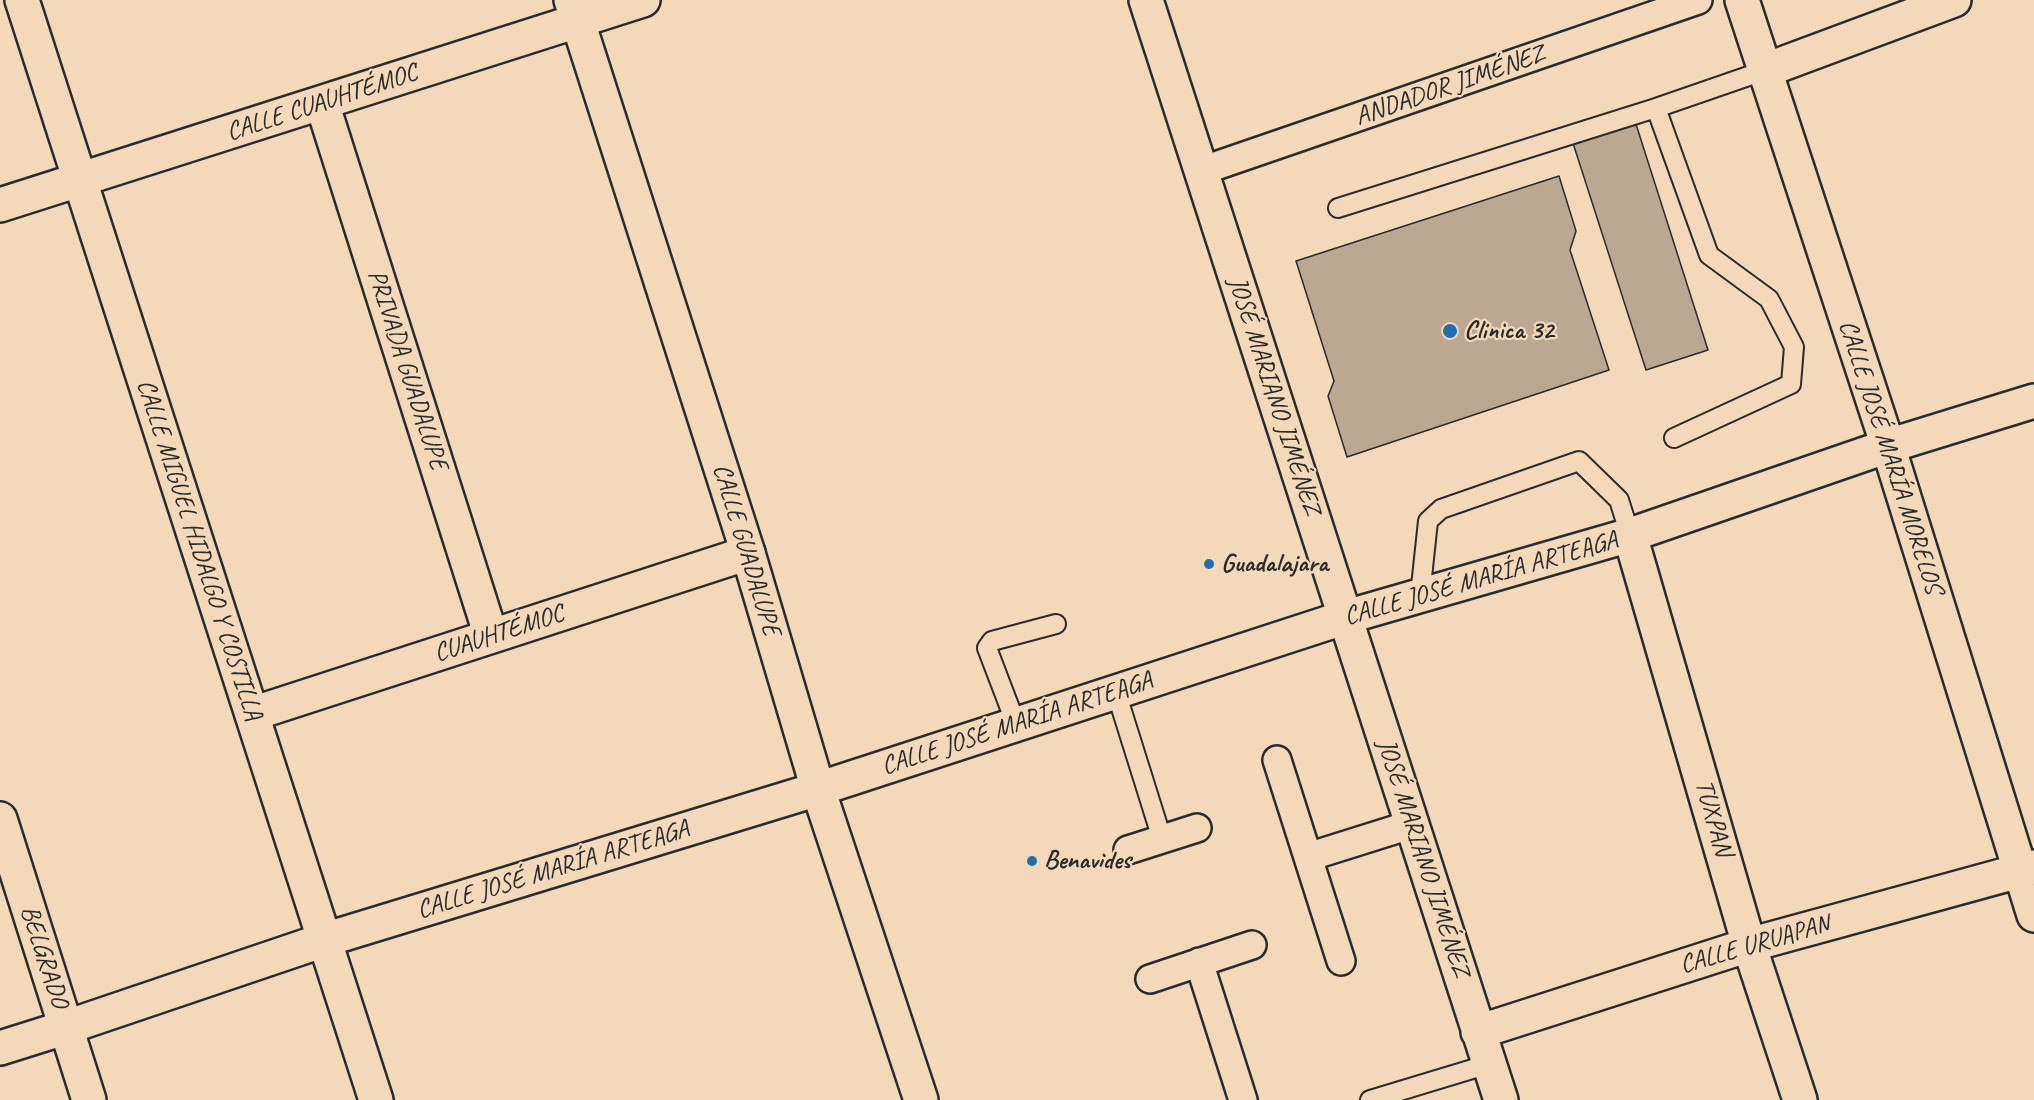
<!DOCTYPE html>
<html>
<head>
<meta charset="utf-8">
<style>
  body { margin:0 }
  canvas { display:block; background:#f3d8ba }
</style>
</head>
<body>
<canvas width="2034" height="1100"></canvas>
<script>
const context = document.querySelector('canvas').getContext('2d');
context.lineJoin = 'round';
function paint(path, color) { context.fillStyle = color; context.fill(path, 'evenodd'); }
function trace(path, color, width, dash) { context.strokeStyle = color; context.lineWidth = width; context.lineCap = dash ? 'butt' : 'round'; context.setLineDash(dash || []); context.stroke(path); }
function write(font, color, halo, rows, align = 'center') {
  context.font = font + ' Caveat,sans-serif'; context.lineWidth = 4.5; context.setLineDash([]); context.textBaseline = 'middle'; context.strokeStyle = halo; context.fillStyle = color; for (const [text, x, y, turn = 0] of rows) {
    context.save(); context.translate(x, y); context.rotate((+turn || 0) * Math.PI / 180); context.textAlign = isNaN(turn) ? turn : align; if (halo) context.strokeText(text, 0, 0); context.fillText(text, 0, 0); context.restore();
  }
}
const building = new Path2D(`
  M1635,121L1708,350L1646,370L1572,140Z
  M1559,176L1576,231L1570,250L1609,370L1347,457L1328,396L1334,381L1296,261Z`);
paint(building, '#bba792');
trace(building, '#2b2b2b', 1.5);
const service = new Path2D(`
  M1338,208L1656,108
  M1674,438L1791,384L1794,347L1769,299L1709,255L1656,108L1766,70
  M1420,596L1428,521L1441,509L1579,461L1619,500L1630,535
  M1116,692L1162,839
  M1016,724L987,648L992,641L1056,624
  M1370,1100L1489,1064`);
const pedestrian = new Path2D(`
  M1201,171L1698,0
  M1277,760L1341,961
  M1128,850L1197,828
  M1308,857L1413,824
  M1199,962L1243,1100
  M1150,979L1252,945`);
const minor = new Path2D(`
  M1146,0L1501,1100
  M1742,0L1888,446L2034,915
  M1766,70L1954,0
  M322,103L491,636
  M1630,535L1749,945L1800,1100
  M252,714L748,553
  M0,819L89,1100
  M1478,1032L1749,945L2034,867`);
const tertiary = new Path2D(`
  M22,0L376,1100
  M571,0L748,553L818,789L921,1100
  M0,205L643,0
  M0,1048L67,1027L324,940L818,789L1346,617L1630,535L1888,446L2034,401`);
trace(service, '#2b2b2b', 22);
trace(pedestrian, '#2b2b2b', 32);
trace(minor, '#2b2b2b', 38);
trace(tertiary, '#2b2b2b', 38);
trace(service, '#f3d8ba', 18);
trace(pedestrian, '#f3d8ba', 27);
trace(minor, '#f3d8ba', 33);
trace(tertiary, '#f3d8ba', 33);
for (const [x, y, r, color] of [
  [1450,331,8,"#1f6fb2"],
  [1209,564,6,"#1f6fb2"],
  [1032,861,6,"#1f6fb2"]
]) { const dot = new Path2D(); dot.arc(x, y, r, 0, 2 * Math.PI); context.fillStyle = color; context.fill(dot); trace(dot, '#f3d8ba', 2); }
write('26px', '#2b2b2b', '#f3d8ba', [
  ["ANDADOR JIMÉNEZ",1450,86,-19],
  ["CALLE CUAUHTÉMOC",322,103,-18],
  ["PRIVADA GUADALUPE",407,370,72],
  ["JOSÉ MARIANO JIMÉNEZ",1274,396,72],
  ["CALLE JOSÉ MARÍA MORELOS",1890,457,72],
  ["CALLE MIGUEL HIDALGO Y COSTILLA",199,550,72],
  ["CALLE GUADALUPE",746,550,73],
  ["CALLE JOSÉ MARÍA ARTEAGA",1481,579,-16],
  ["CUAUHTÉMOC",499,634,-18],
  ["CALLE JOSÉ MARÍA ARTEAGA",1017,724,-18],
  ["TUXPAN",1713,818,74],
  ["JOSÉ MARIANO JIMÉNEZ",1423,858,72],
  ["CALLE JOSÉ MARÍA ARTEAGA",553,870,-17],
  ["CALLE URUAPAN",1755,945,-16],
  ["BELGRADO",44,957,72]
]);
write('bold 26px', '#2b2b2b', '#f3d8ba', [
  ["Clinica 32",1464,331],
  ["Guadalajara",1221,564],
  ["Benavides",1044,861]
], 'left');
</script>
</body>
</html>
